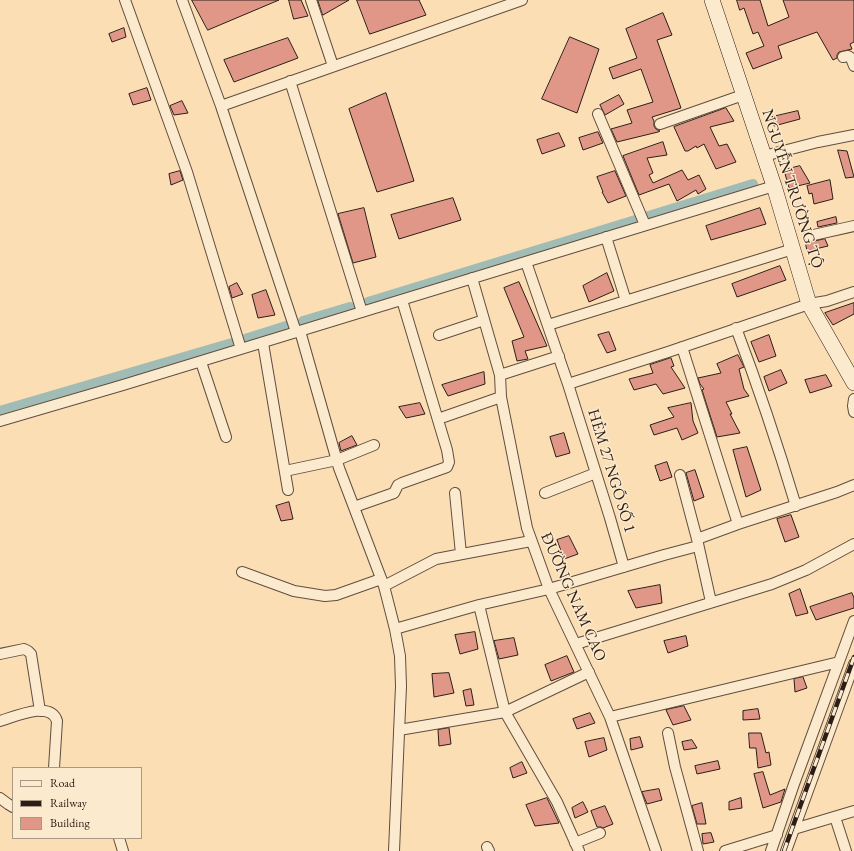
<!DOCTYPE html>
<html>
<head>
<meta charset="utf-8">
<style>
  body { margin:0 }
  #map { position:relative; width:854px; height:851px; overflow:hidden; background:#fbdeb4; font-family:"EB Garamond",serif }
  canvas { display:block }
  .legend { position:absolute; left:12px; top:767px; width:130px; height:72px; box-sizing:border-box; background:#fceace; border:1px solid #a99884; margin:0; padding:5px 7px; list-style:none; font-size:12px; color:#2c1e16 }
  .legend li { display:flex; align-items:center; gap:8px; height:20px }
  .legend b { width:20px; border:1px solid #a99884 }
</style>
</head>
<body>
<div id="map">
<canvas width="854" height="851"></canvas>
<ul class="legend">
<li><b style="height:5px;background:#fceace"></b>Road</li>
<li><b style="height:5px;background:#2c1e16"></b>Railway</li>
<li><b style="height:11px;background:#e09788"></b>Building</li>
</ul>
</div>
<script>
const context = document.querySelector('canvas').getContext('2d');
context.lineJoin = 'round';
function trace(path, color, width, dash) { context.strokeStyle = color; context.lineWidth = width; context.lineCap = dash ? 'butt' : 'round'; context.setLineDash(dash || []); context.stroke(path); }
function paint(path, color) { context.fillStyle = color; context.fill(path, 'evenodd'); }
function write(font, color, halo, rows, align = 'center') {
  context.font = font + ' "EB Garamond",serif'; context.lineWidth = 3; context.setLineDash([]); context.textBaseline = 'middle'; context.strokeStyle = halo; context.fillStyle = color; for (const [text, x, y, turn = 0] of rows) {
    context.save(); context.translate(x, y); context.rotate((+turn || 0) * Math.PI / 180); context.textAlign = isNaN(turn) ? turn : align; if (halo) context.strokeText(text, 0, 0); context.fillText(text, 0, 0); context.restore();
  }
}
trace(new Path2D(`
  M368,302L753,184
  M303,321L350,307
  M245,339L286,326
  M0,411L232,343`), '#a1bbb5', 10);
const building = new Path2D(`
  M192,0H279L208,30Z
  M289,0H301L308,16L294,19Z
  M318,0H349L323,15Z
  M357,0H419L426,15L370,34Z
  M737,0H760L768,26L789,17L783,0H854V42L850,44L852,49L839,52L837,55V58L833,60L817,32L778,46L782,58L753,69L746,53L764,46L758,32L753,34L744,8L740,10Z
  M663,13L672,35L657,40L681,108L652,117L654,121V126L656,129L660,131L658,132L617,142L611,129L632,123L627,110L653,102L641,69L613,79L609,68L637,58L626,29Z
  M124,28L126,37L112,42L109,34Z
  M570,37L599,49L577,113L542,99Z
  M288,38L298,58L234,82L224,60Z
  M147,88L151,100L133,105L129,94Z
  M386,93L414,181L377,192L349,109Z
  M619,95L624,104L605,115L600,105Z
  M182,101L188,113L174,115L170,106Z
  M726,108L734,121L710,127L719,146L727,144L736,162L716,169L704,144L697,148L696,146L688,151H685L674,127Z
  M798,111L800,119L774,126L772,117Z
  M598,132L603,143L583,150L579,138Z
  M559,133L565,146L542,154L537,140Z
  M663,142L667,155L647,158L653,173L649,175L653,183L682,170L688,180L699,175L706,189L698,194L696,190L677,201L669,184L639,195L623,156Z
  M838,150L847,151L854,177L846,178Z
  M800,166L810,183L789,188L784,170Z
  M180,171L183,180L171,185L169,174Z
  M615,171L626,196L608,203L602,192H603L597,177Z
  M830,180L833,199L814,204L812,193L809,194L807,186Z
  M453,198L461,220L399,239L391,215Z
  M364,208L376,257L353,263L338,214Z
  M760,208L766,224L711,240L706,226Z
  M836,217L837,223L818,227L817,222Z
  M825,239L828,246L807,251L805,241L807,242H810Z
  M780,266L786,280L737,297L732,284Z
  M607,273L614,291L589,302L583,286Z
  M519,282L547,346L525,351L528,359L517,361L512,341L524,337L504,288Z
  M237,283L243,294L232,298L229,287Z
  M266,290L275,315L258,318L252,295Z
  M854,303V314L833,325L825,313Z
  M609,332L616,350L607,353L598,335Z
  M769,335L776,356L759,362L751,342Z
  M738,355L744,367L739,369L744,389L749,396L726,402L732,414H730L740,433L717,437L702,390L704,389L700,384L698,378L721,373L717,364Z
  M671,358L674,366L671,367L685,388L663,394L656,384L634,390L629,379L653,373L650,365Z
  M781,370L787,383L769,391L764,377Z
  M484,372L485,384L448,396L442,385Z
  M826,375L832,386L810,393L805,380Z
  M420,403L425,414L406,418L399,407Z
  M691,403L693,421L698,433L682,440L677,428L654,435L650,425L674,417L668,408Z
  M564,433L570,453L556,457L550,437Z
  M352,436L357,445L341,451L339,443Z
  M747,447L761,490L746,497L733,450Z
  M667,462L672,477L660,481L655,466Z
  M695,470L704,497L694,501L686,473Z
  M289,502L293,519L281,521L276,506Z
  M791,515L799,537L785,542L777,519Z
  M569,536L578,554L564,559L557,540Z
  M660,585L662,603L636,608L628,591Z
  M800,589L808,613L796,616L789,594Z
  M852,593L854,598V608L816,620L810,607Z
  M475,632L478,649L460,654L455,635Z
  M686,636L688,646L668,653L664,641Z
  M514,638L518,655L499,659L494,641Z
  M567,656L574,672L551,681L545,665Z
  M449,673L454,693L434,697L432,674Z
  M803,677L807,688L795,692L794,679Z
  M471,689L474,705L466,706L463,691Z
  M684,706L691,720L673,725L666,710Z
  M758,709L760,719L743,720V711Z
  M590,713L595,723L577,729L573,719Z
  M449,728L451,744L439,746L438,730Z
  M749,733H761L766,753L769,752L771,765L758,768L756,748H750Z
  M640,737L643,747L631,750L630,739Z
  M604,738L607,750L589,757L585,742Z
  M692,740L697,748L684,750L682,742Z
  M718,761L720,769L697,774L695,766Z
  M522,762L527,773L513,778L510,768Z
  M763,772L770,795L785,789L781,802L763,808L754,774Z
  M659,789L662,800L647,804L642,792Z
  M547,798L559,823L535,826L526,805Z
  M741,798L742,808L729,810V802Z
  M583,802L588,812L575,818L572,808Z
  M702,803L706,824H697L692,806Z
  M605,806L613,824L603,828L601,827H597L591,811Z
  M711,833L714,842L703,844L702,834Z`);
paint(building, '#e09788');
trace(building, '#2c1e16', 1);
const street = new Path2D(`
  M125,0L187,172L241,349
  M182,0L221,106L296,332
  M311,0L333,66
  M843,57L848,56L851,58L854,66
  M290,81L362,312
  M221,106L522,0
  M598,114L645,225
  M660,124L743,95
  M764,156L818,142L854,135
  M809,236L854,226
  M606,237L626,301
  M526,262L568,384L610,518L624,567
  M472,278L500,375L501,397L527,528L549,589L610,717L656,851
  M548,325L793,249
  M736,328C758,386 778,446 796,506
  M300,331L339,468L384,586L395,629L400,656L401,686L394,851
  M439,335L484,320
  M263,343L288,490
  M682,347L738,524
  M201,362L226,437
  M500,375L559,356
  M568,384L668,352L809,304L827,301L854,292
  M854,399L853,406L854,412
  M438,419L501,397
  M0,421L123,385L774,186
  M285,471L337,460L374,445
  M680,475L697,539L711,602
  M455,493L461,554
  M545,493L596,473
  M354,507L394,493L398,485L402,483L447,467L449,462L447,450L402,300
  M697,539L738,524L837,492L854,485
  M242,572L294,591L325,596L336,595L381,579
  M384,586L436,559L531,541
  M479,605L505,712L557,802L579,851
  M395,629L479,605L549,589L664,555L698,546
  M576,644L772,584L806,570L854,544
  M0,654L24,649L28,651L31,654L40,711
  M610,717L839,662
  M0,721C14,717 51,700 57,721L54,768
  M399,730L505,712L589,672
  M668,733L675,767L698,851
  M0,798L8,804L13,807
  M835,817L846,851
  M794,829L854,811
  M119,838L123,851
  M575,843L600,833
  M487,847L489,851
  M725,851L777,835
  M771,851L794,784L854,621
  M786,851L854,664`);
const secondary = new Path2D(`
  M712,0L774,186L809,304L854,383`);
trace(street, '#604e3e', 12);
trace(secondary, '#2c1e16', 16);
trace(street, '#fceace', 10);
trace(secondary, '#fceace', 15);
const rail = new Path2D(`
  M784,851L854,657`);
trace(rail, '#2c1e16', 4.5);
trace(rail, '#fceace', 3, [9]);
write('16px', '#2c1e16', '#fceace', [
  ["NGUYỄN TRƯỜNG TỘ",792,189,72],
  ["HẺM 27 NGÕ SỐ 1",611,471,73],
  ["ĐƯỜNG NAM CAO",573,597,66]
]);
</script>
</body>
</html>
